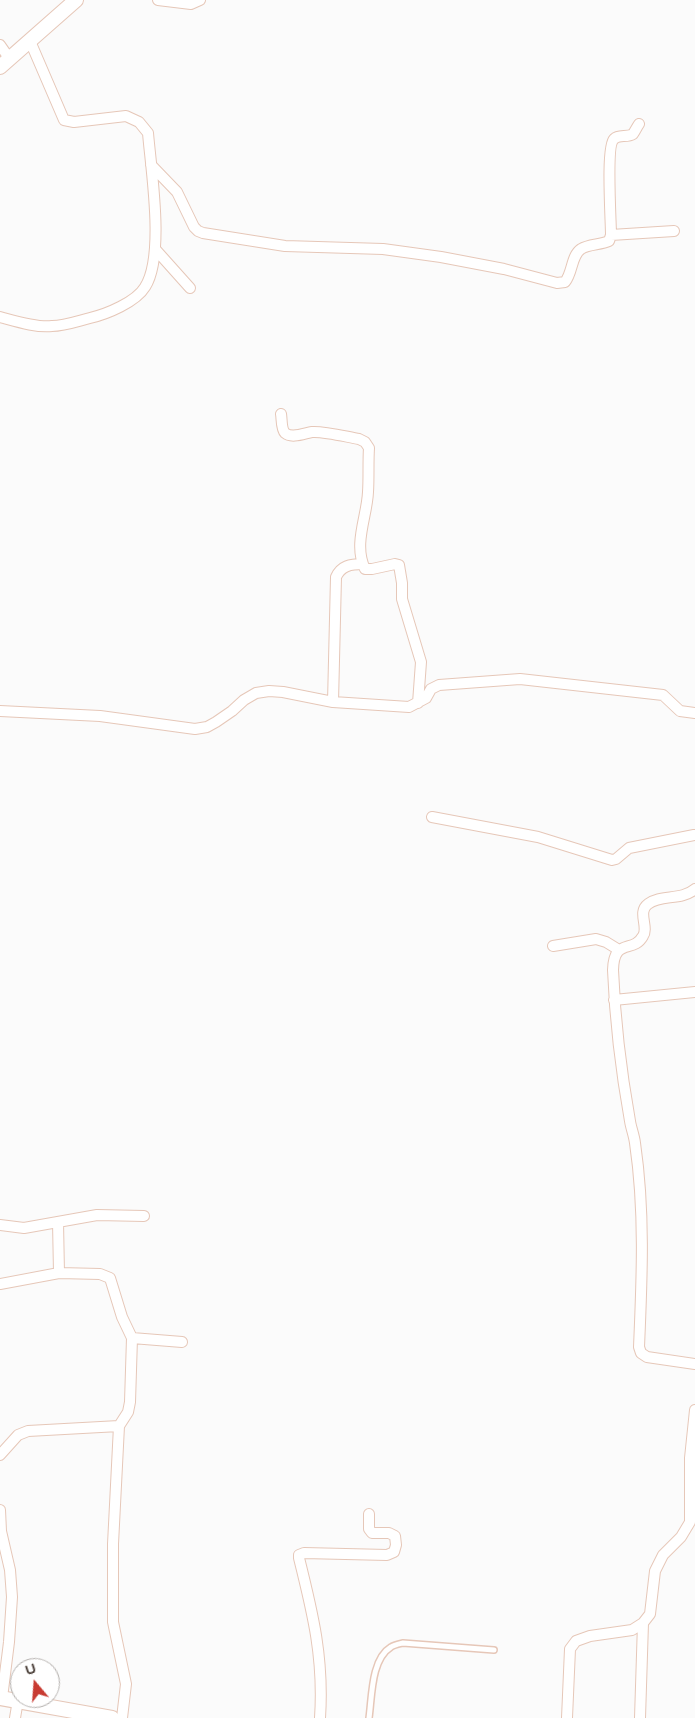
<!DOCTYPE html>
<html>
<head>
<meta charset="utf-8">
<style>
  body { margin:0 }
  #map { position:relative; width:695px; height:1718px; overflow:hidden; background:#fbfbfb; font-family:"Varela Round",sans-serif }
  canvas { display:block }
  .north { position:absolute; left:10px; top:1658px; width:50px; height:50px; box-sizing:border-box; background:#fff; border:1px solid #b3afac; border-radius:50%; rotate:342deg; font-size:14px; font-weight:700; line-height:20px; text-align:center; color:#42362f }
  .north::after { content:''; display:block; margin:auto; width:18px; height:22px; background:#c83b32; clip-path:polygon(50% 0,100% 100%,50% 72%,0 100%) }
</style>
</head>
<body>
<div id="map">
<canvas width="695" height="1718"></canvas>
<div class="north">U</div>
</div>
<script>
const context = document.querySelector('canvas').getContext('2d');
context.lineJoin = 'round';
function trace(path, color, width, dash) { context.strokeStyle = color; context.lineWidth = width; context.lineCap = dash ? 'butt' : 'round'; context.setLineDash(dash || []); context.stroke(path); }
const lane = new Path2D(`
  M369,1718C372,1697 371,1659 391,1647C394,1645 399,1644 403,1643L494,1650`);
const street = new Path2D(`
  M158,0L191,4L200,0
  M0,45L9,58
  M151,165L177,192L194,227L198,231L203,233L285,246L383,249L441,257L504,269L557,283L565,282C573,272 571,256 581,249C589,244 600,245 609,241L611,235C611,221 606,146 614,139C619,134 627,138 633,134C635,131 637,127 639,124
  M611,235L674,231
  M156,250L190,288
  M0,317C15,321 37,328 52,326C64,326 78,321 90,318C107,314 136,302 145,287C165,256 151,170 148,133L139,122L126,116L74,122L64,120L30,41
  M281,414C282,419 281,429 285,433C292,439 305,433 312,432C324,431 347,437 359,439L365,442L369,448C368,463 369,477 368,492C367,517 353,544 365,569H372L395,564L399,565L402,583V599L421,662L418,703
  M333,702L336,577C341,566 350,564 363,564
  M0,711L100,716L195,729L207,727L216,722L232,711L244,700L256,693L269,691L283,692L333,702L409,707L426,698L431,689L439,685L520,679L663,695L680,711L695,713
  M432,817L538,837L612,860L616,859L629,848L694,835
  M695,889C681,901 661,894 648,904C637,912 649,927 643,936C633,954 614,937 613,970C615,1021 621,1071 630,1121C631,1128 634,1135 635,1143C645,1211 642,1278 639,1347L641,1353L647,1357L695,1364
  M553,946L596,939L606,942L619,950
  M614,1000L695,992
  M58,1222L59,1273L100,1274L110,1278L122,1317L132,1338L182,1342
  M0,1225L24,1228L97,1215L144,1216
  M0,1284L59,1273
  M119,1426L128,1412L130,1402L132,1338
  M0,1455L18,1435L28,1431L119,1426L113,1544V1622L126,1684L122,1718
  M0,1510L1,1531L10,1570L12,1597L9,1642L2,1698
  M15,1718L18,1700
  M320,1718C324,1659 313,1614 299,1558V1555L304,1553L387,1555L394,1552L396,1545L395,1536L389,1533H372L369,1529V1514
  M567,1718L570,1649L576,1641L590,1636L632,1630L643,1623L650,1614L655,1571L663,1555L681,1537L690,1522V1458L695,1410
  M640,1718L643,1623`);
const secondary = new Path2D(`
  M0,67L76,0
  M0,1698L112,1718`);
trace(lane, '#e6c7b8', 8);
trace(street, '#e6c7b8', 12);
trace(secondary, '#e6c7b8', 16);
trace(lane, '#fff', 5);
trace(street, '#fff', 10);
trace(secondary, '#fff', 14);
</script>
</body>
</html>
